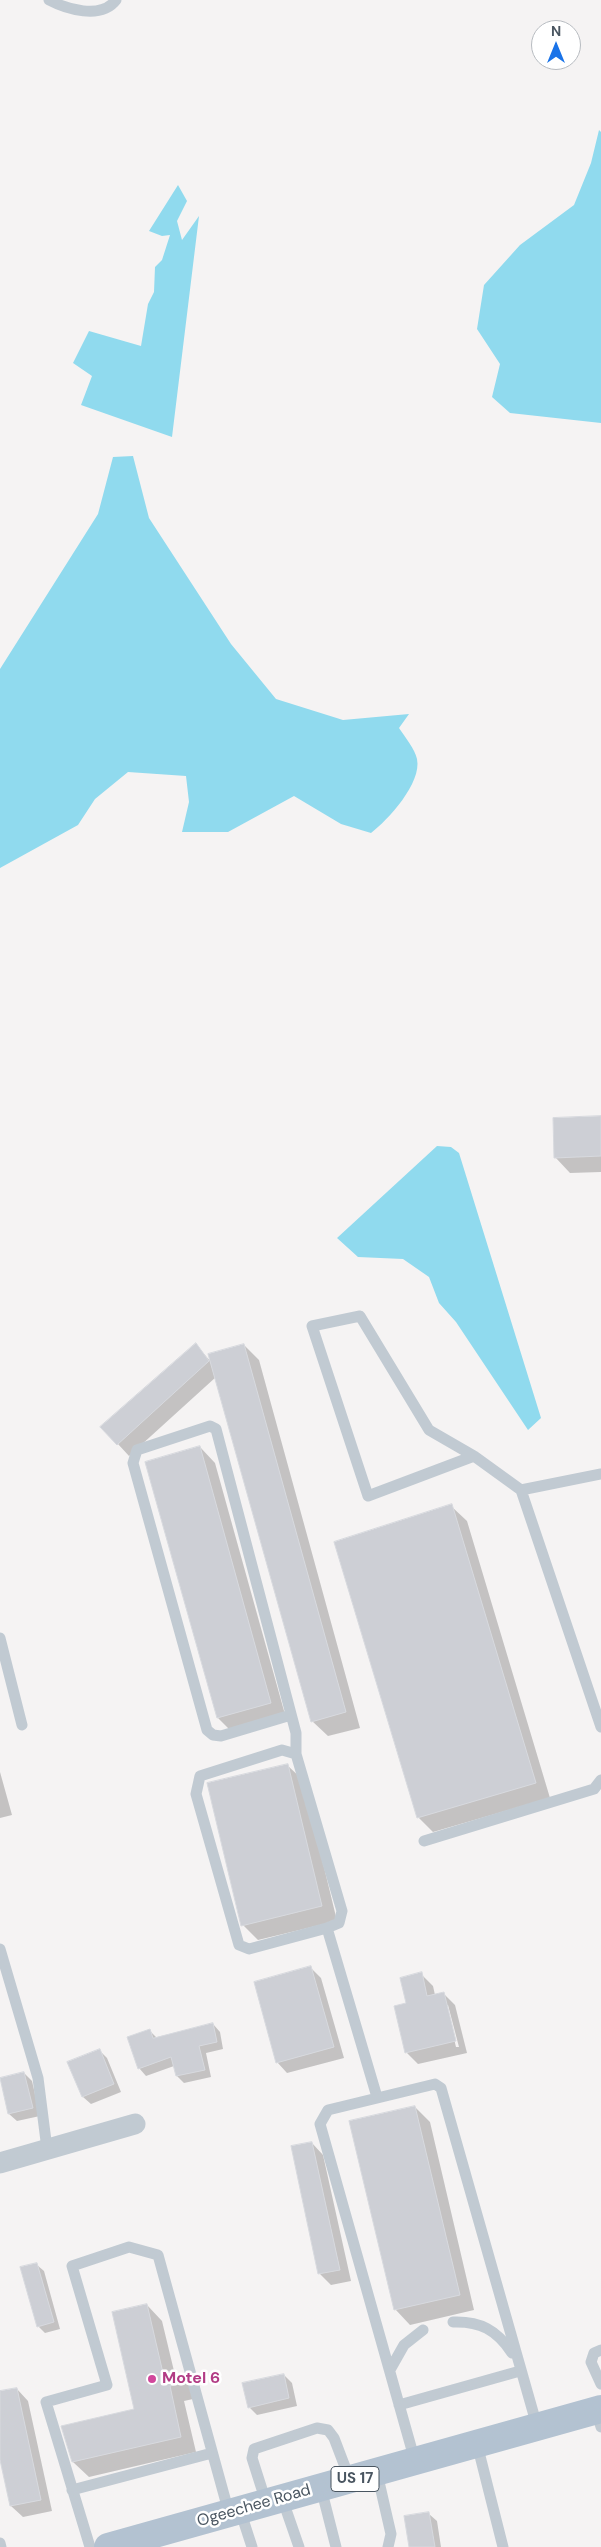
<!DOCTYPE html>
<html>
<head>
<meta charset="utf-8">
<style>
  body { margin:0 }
  #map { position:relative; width:601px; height:2547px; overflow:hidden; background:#f5f3f3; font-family:"DM Sans",sans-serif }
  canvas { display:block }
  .north { position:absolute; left:531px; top:20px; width:50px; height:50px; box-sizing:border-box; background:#fff; border:1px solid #b7bbc0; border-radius:50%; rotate:0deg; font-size:14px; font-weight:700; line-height:20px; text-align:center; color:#4a5661 }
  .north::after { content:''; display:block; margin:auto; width:18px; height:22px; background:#1a73e8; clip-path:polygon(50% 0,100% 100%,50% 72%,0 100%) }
</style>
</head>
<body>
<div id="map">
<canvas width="601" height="2547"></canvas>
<div class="north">N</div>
</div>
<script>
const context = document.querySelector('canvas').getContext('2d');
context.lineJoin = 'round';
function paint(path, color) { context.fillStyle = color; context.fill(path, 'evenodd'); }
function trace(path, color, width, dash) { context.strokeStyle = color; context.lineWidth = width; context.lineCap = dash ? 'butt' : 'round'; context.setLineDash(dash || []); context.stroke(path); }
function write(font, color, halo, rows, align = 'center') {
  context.font = font + ' "DM Sans",sans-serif'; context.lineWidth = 5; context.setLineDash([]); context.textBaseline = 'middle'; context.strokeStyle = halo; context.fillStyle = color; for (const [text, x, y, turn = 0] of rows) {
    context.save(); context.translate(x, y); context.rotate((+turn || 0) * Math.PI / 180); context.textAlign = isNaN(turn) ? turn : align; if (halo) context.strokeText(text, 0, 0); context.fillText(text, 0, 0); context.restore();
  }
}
paint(new Path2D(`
  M599,130L601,132V423L510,413L492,397L500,364L477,329L484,285L520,245L574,205L591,163Z
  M178,185L187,201L177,221L182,240L199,216L172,437L81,405L92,376L73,363L89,331L141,346L148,304L154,292L155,267L162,260L170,235L162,236L149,231Z
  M133,456L149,518L231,644L276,699L343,720L409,714L399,728C405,737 415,749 417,759C422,783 388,820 371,833L341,824L294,796L228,832H182L189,802L186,776L128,772L95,799L78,825L0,868V669L98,514L113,457Z
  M437,1146L451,1147L459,1153L541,1418L528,1430L456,1322L439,1303L429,1277L403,1259L358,1257L337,1238Z`), '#90daee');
paint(new Path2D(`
  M601,1117V1172L570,1173L555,1157Z
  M196,1345L212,1363L244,1345L259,1360L360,1728L328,1736L312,1721L216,1377L129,1456L118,1444Z
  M200,1447L215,1463L286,1718L233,1733L218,1718Z
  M451,1506L467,1521L550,1798L433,1832L418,1817Z
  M287,1765L303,1780L337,1921L258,1940L243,1925Z
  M0,1772L12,1815L0,1818Z
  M311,1968L321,1978L344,2058L287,2073L277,2062Z
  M421,1974L433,1986L435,1995L443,1993L455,2005L467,2053L418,2064L407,2053V2004ZM446,2005H448L459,2047H456Z
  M213,2024L220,2032L223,2049L206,2053L211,2077L184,2083L177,2076L174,2066L146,2076L139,2068L150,2031L157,2038Z
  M99,2050L107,2058L121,2092L91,2104L83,2097L69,2063Z
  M24,2073L32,2081L40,2116L17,2121L9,2114Z
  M415,2107L430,2122L474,2310L410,2325L395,2309Z
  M312,2143L323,2155L351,2281L331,2285L320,2274Z
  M37,2265L44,2271L60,2329L45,2333L38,2326Z
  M147,2305L162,2321L174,2371L190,2386L193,2399L184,2401L196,2452L89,2477L73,2462L63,2427L136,2410Z
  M284,2375L292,2383L297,2406L257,2415L249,2407Z
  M17,2389L28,2401L52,2511L23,2517L11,2506L0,2454V2393Z
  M429,2514L437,2521L441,2547H410Z`), '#0003');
const building = new Path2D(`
  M601,1116V1156L554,1158L553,1118Z
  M196,1343L209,1361L117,1445L100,1427Z
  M244,1344L346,1712L311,1722L208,1354Z
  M200,1446L271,1703L217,1718L145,1462Z
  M452,1504L536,1783L417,1818L334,1542Z
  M288,1764L322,1906L241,1926L207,1783Z
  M311,1966L334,2047L276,2063L254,1982Z
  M422,1972L427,1996L444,1992L456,2041L405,2053L394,2006L406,2003L400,1978Z
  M213,2023L217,2042L199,2046L205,2070L176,2076L171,2057L138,2069L127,2037L150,2029L153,2038Z
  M100,2049L114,2084L82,2097L67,2062Z
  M24,2072L33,2108L8,2114L0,2078Z
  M415,2106L460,2295L394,2310L349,2121Z
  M312,2142L340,2270L318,2274L291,2146Z
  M37,2263L54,2322L37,2327L20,2267Z
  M147,2304L163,2373L175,2370L178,2384L170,2386L181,2437L72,2462L61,2426L134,2409L112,2312Z
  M284,2374L289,2398L248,2408L242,2383Z
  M17,2388L41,2500L10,2506L0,2460V2391Z
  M429,2512L435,2547H409L404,2516Z`);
paint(building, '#cdcfd5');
trace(building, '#d7d9de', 1);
trace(new Path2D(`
  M49,0C66,9 101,20 116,0
  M474,1456L368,1496L312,1326L360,1316L429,1430L474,1456L521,1490
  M601,1474L521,1490L601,1727
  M0,1638L22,1725
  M291,1715L221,1736L213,1735L207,1730L133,1463L137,1450L210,1426L216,1429L296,1733V1754
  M424,1841L594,1789L601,1780
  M327,1928L339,1923L342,1911L296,1754L282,1750L200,1776L196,1794L239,1945L249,1949L327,1928L377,2097
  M0,1949L38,2078L47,2149
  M453,2322C480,2321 497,2330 512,2353
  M601,2350L594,2353L591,2362L601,2384
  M391,2368L404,2345L423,2330
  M399,2405L520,2371
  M596,2410L601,2427
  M477,2444L503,2547
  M415,2461L320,2124L328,2110L435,2084L441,2088L537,2426
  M377,2473L391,2534L388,2547
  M321,2488L336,2547
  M72,2490L212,2453
  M282,2498L299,2547
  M266,2502L252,2458L254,2449L317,2428L328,2430L334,2438L350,2480
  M240,2510L252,2547
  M0,2543L1,2547
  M90,2547L46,2402L107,2385L72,2266L129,2247L158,2255L229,2513`), '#c1cad2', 11);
trace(new Path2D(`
  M0,2163L135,2124`), '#c1cad2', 21);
trace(new Path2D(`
  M108,2547L601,2409`), '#b3c2d1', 28);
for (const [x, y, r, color] of [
  [152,2379,5,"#d1479c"]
]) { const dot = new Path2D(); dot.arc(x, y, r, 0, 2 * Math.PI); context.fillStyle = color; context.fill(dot); trace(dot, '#fff', 2); }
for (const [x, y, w] of [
  [355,2479,48]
]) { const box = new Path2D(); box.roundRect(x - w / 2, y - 12.5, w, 25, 4); context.fillStyle = '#fff'; context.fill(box); trace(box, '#4a5661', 1); }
write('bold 15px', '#4a5661', null, [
  ["US 17",355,2479]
]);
write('bold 16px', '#b23c85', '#fff', [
  ["Motel 6",162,2379]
], 'left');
write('16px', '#4a5661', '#fff', [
  ["Ogeechee Road",254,2506,-16]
]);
</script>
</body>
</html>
